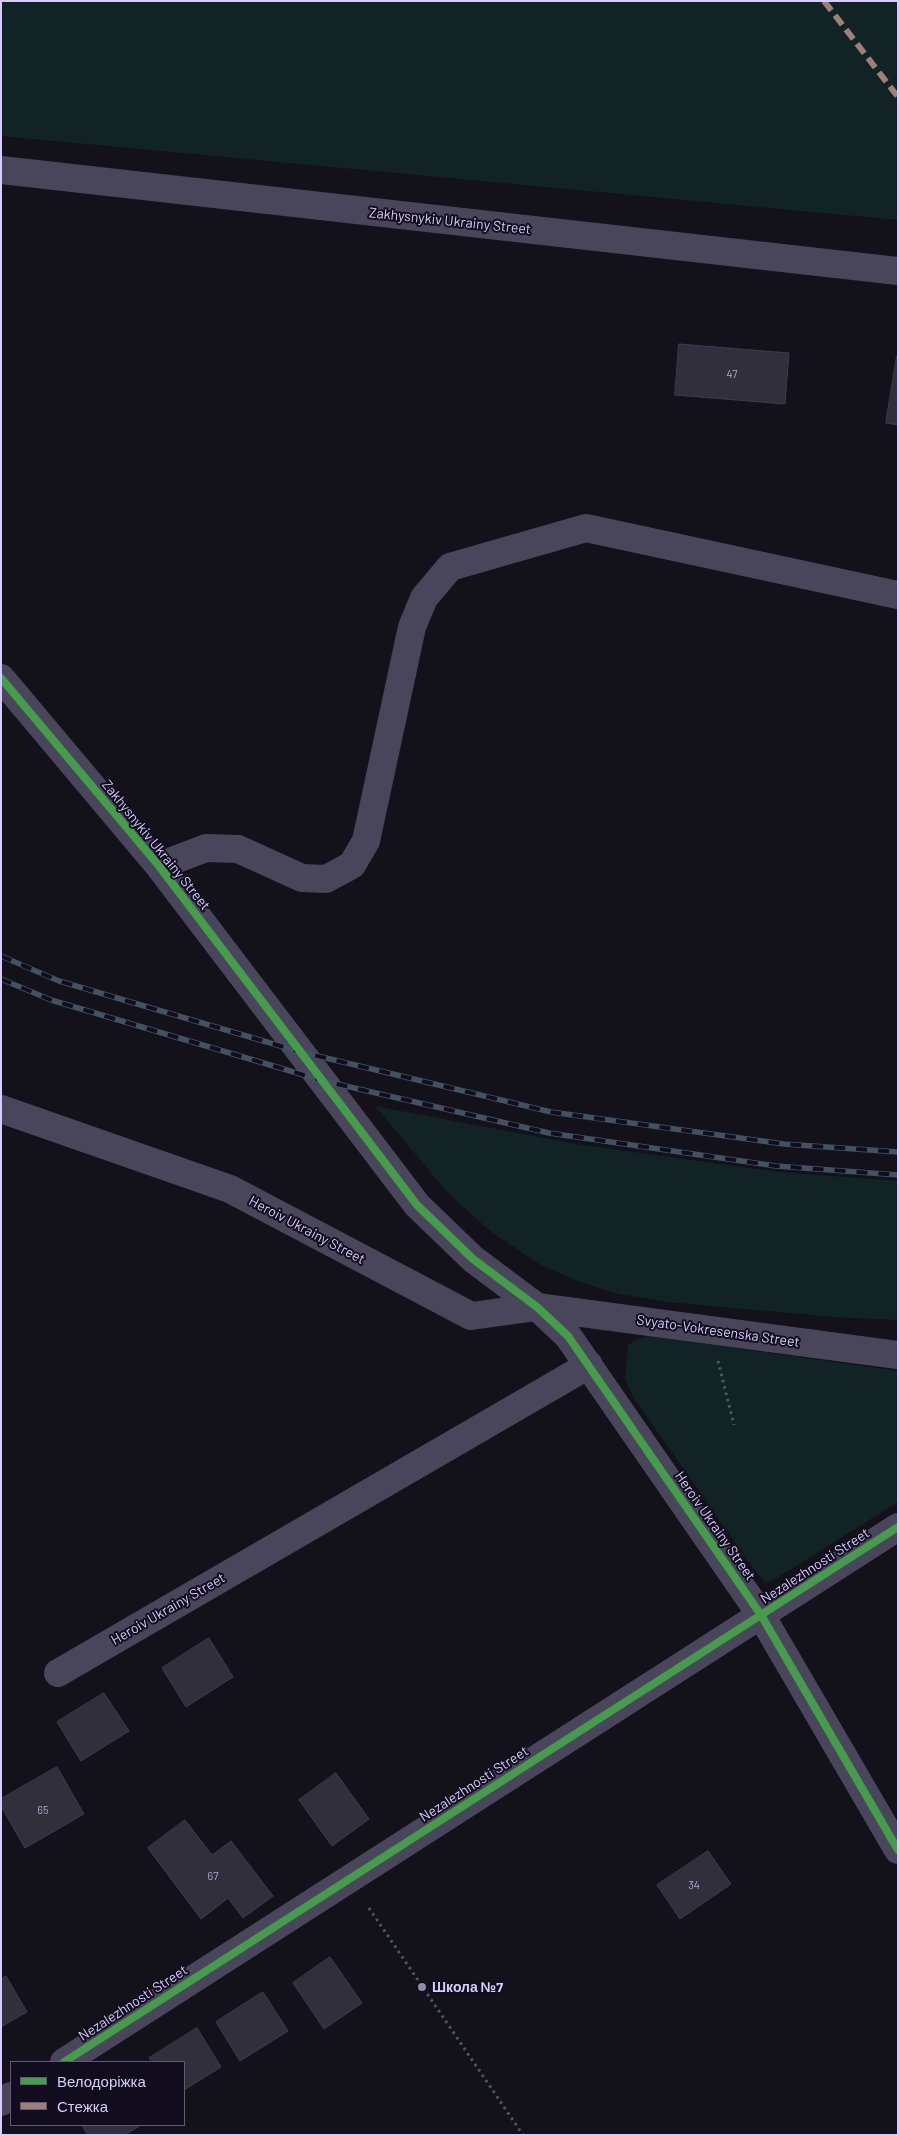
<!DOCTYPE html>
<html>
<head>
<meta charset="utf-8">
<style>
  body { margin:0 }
  #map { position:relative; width:899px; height:2136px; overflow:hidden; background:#13111a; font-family:Barlow,sans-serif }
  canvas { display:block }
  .frame { position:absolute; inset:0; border:2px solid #d7cdfc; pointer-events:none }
  .legend { position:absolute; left:10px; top:2061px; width:175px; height:65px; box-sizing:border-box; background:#120d1e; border:1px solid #615a77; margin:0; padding:6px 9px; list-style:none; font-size:15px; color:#d7cdfc }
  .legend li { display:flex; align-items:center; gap:10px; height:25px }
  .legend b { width:25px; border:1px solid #615a77 }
</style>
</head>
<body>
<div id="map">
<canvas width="899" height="2136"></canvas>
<div class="frame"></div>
<ul class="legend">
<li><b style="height:6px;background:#469c4c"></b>Велодоріжка</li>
<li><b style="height:6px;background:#9e8076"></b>Стежка</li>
</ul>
</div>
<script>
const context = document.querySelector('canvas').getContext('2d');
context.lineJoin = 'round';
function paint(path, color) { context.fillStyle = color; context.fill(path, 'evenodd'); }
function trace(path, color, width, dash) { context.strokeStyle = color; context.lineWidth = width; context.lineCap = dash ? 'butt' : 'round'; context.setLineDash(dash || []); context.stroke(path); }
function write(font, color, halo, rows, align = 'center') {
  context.font = font + ' Barlow,sans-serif'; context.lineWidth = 4; context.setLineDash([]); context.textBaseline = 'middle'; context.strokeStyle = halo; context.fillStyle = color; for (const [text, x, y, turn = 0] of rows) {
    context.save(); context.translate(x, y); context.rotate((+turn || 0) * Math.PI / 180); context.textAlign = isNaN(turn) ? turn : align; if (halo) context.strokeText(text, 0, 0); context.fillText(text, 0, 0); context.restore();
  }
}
paint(new Path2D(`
  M1,1H898V220L1,136Z
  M375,1106L576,1144L779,1172L898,1181V1320L834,1317L667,1302L618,1294L577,1281L539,1264L490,1231L448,1193Z
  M650,1336L898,1371V1502L777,1578L766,1583L758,1575L633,1397L625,1379L628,1345L637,1339Z`), '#112325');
const building = new Path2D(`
  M679,344L789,353L785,404L675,395Z
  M897,356H898V425L886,423Z
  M209,1638L233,1677L186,1707L162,1668Z
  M104,1693L129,1731L81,1761L57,1722Z
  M57,1767L84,1814L25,1848L1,1806V1799Z
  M336,1773L369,1819L332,1846L299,1800Z
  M185,1820L212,1855L231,1841L273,1896L243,1918L228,1898L201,1919L148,1848Z
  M708,1851L731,1884L680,1919L657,1885Z
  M330,1957L362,2003L324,2029L293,1983Z
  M6,1976L27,2012L1,2027V1979Z
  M263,1992L288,2031L240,2061L216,2022Z
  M197,2028L221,2067L184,2090V2062H152L149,2058Z
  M82,2125H141L125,2135H88Z`);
paint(building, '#322f3d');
trace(building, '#413b4d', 1);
trace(new Path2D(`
  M718,1361L734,1425
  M369,1908L523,2135`), '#4d5866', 3, [2.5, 4]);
trace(new Path2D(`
  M1,170L898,271
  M1,678L159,866L417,1205L473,1259L537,1307L568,1336L761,1615L898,1850
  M159,866L206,848L238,849L302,878L326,879L352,865L366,841L412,627L424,598L450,567L586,528L898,595
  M1,1109L230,1189L471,1316L537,1307L898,1355
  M58,1673L589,1365
  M64,2062L898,1527
  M1,2102L11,2096`), '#49465b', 28);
const rail = new Path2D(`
  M1,956L59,981L301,1052L551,1112L784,1144L898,1152
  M1,979L51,1000L324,1081L549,1133L776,1166L898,1175`);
trace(rail, '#435263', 5.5);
trace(rail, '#120d1e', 4, [11]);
trace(new Path2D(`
  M824,1L898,97`), '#9e8076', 6, [12, 6]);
trace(new Path2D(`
  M1,678L159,866L417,1205L473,1259L537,1307L568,1336L761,1615L898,1850
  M64,2062L898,1527`), '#469c4c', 8);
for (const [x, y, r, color] of [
  [422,1987,5,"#928bad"]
]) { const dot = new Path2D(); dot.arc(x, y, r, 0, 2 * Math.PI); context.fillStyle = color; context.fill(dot); trace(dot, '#120d1e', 2); }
write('11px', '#aea6cc', null, [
  ["47",732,374],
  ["65",43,1810],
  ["67",213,1876],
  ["34",694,1885]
]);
write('14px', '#d7cdfc', '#120d1e', [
  ["Zakhysnykiv Ukrainy Street",450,221,6],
  ["Zakhysnykiv Ukrainy Street",156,845,51],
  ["Heroiv Ukrainy Street",307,1230,28],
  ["Svyato-Vokresenska Street",718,1331,8],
  ["Heroiv Ukrainy Street",715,1526,55],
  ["Nezalezhnosti Street",815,1566,-33],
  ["Heroiv Ukrainy Street",168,1609,-30],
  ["Nezalezhnosti Street",474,1784,-33],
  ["Nezalezhnosti Street",133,2003,-33]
]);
write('bold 14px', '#d7cdfc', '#120d1e', [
  ["Школа №7",432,1987]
], 'left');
</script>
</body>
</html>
